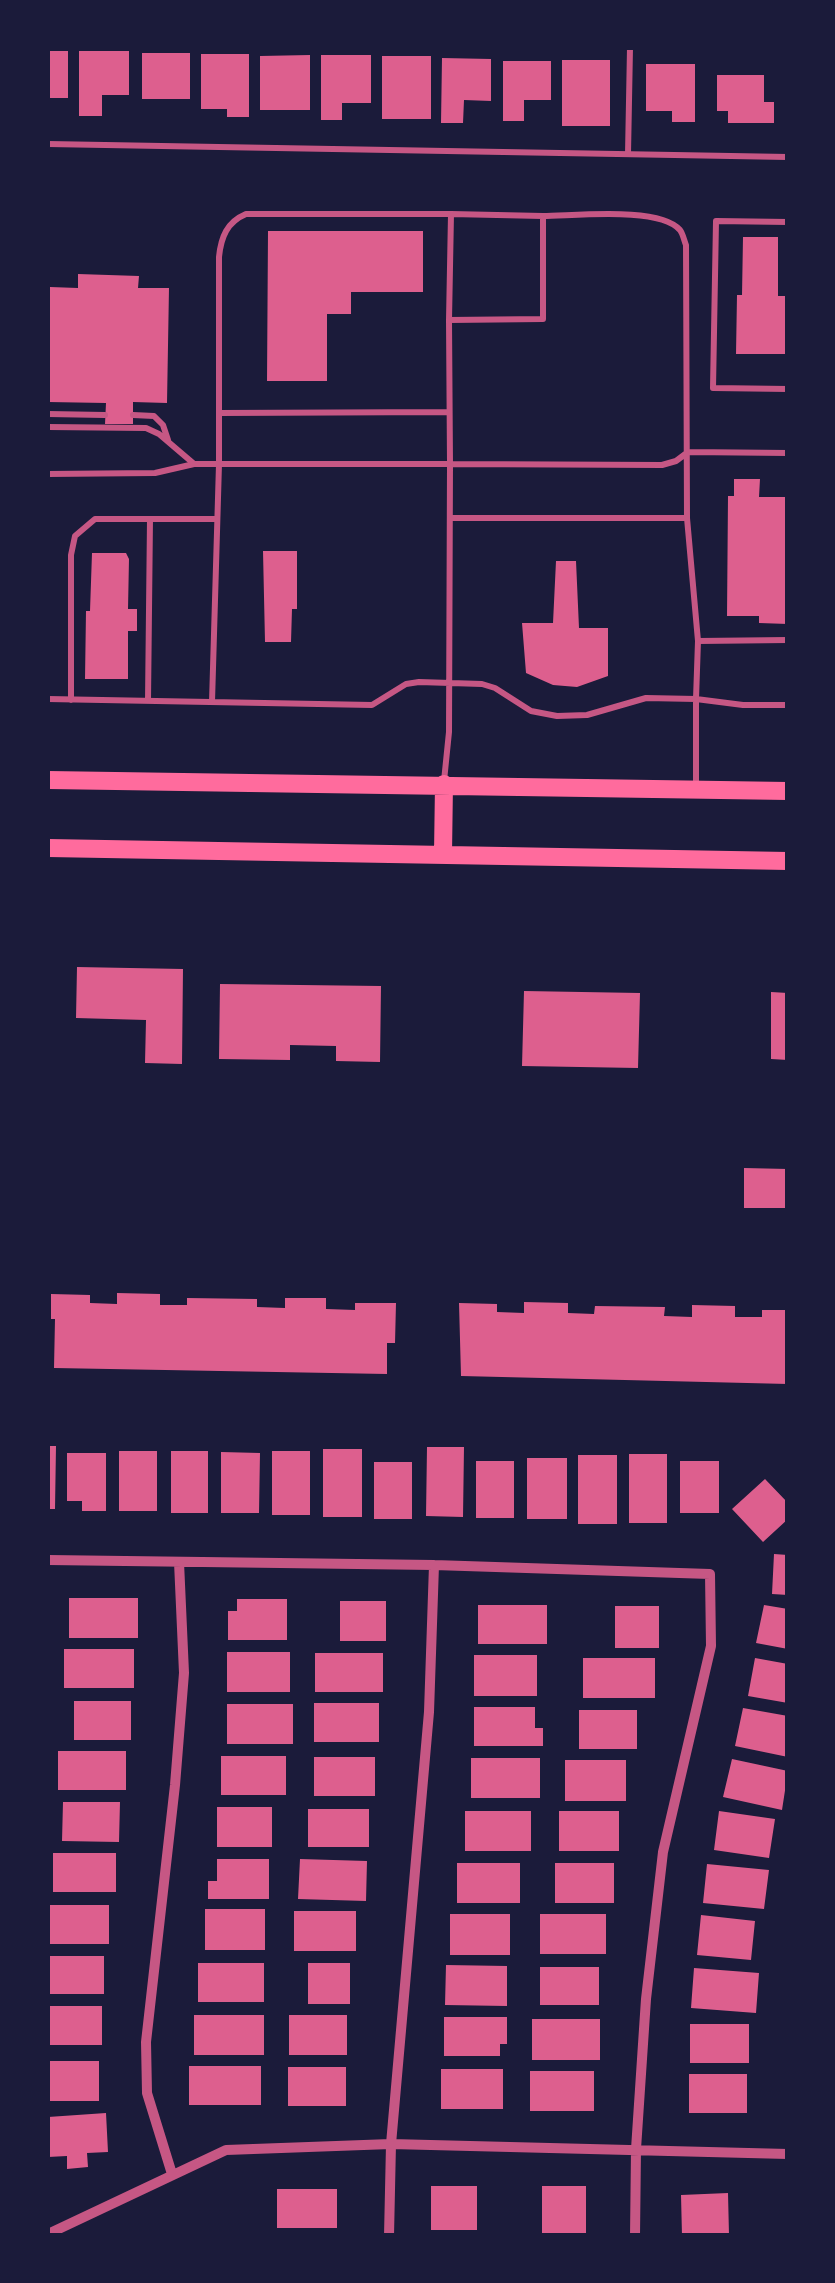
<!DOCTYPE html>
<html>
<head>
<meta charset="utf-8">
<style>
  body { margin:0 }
  #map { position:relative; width:835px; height:2283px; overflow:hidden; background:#1b1b3a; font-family:"Titillium Web",sans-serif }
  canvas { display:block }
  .frame { position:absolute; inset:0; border:50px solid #1b1b3a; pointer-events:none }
</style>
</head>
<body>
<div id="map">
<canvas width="835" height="2283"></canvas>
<div class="frame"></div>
</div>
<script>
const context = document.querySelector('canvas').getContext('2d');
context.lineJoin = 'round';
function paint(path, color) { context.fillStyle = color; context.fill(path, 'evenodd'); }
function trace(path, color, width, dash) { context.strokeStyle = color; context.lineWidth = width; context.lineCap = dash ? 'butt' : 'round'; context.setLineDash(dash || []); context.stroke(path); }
paint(new Path2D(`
  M48,51H68V98H48Z
  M79,51H129V95H102V116H79Z
  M142,53H190V99H142Z
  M201,54H249V117H227V109H201Z
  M310,55V110H260V56Z
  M321,55H371V103H342V120H321Z
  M382,56H431V119H382Z
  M442,58L491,59V101L464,100L463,123H441Z
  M562,60H610V126H562Z
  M503,61H551V100H524V121H503Z
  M646,64H695V122H672V111H646Z
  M717,75H764V102H774V123H728V111H717Z
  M268,231H423V292H351V314H327V381H267Z
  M743,237H778V296H788V354H736L737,295H742Z
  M78,274L139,276L138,288H169L167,403L133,402V424H105L106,403L48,402L50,287L78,288Z
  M734,479H760L759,497H788V624L759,623V616H727L728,496H734Z
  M263,551H297V609H292L291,642H265Z
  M92,553H126L129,559L128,609H137V631H128V679H85L86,611H90Z
  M556,561H576L579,628H608V676L577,687L553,685L526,673L522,623H553Z
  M77,967L183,969L182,1064L145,1063L146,1020L76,1018Z
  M220,984L381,986L380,1062L336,1061V1046L290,1045V1060L219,1059Z
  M524,991L640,993L638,1068L522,1066Z
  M771,992L788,993V1060L771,1059Z
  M744,1168L788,1169V1208H744Z
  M117,1293L160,1294V1305H187V1298L257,1299V1307L285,1308V1298H326V1309L355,1310V1303H396L395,1343H387V1374L54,1368L55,1319H51V1294L90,1295V1303L117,1304Z
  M524,1302L568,1303V1313L594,1314L595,1306L665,1307L664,1316L692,1317V1305L735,1306V1317H762V1310H788V1384L461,1376L459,1303L497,1304V1312L524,1313Z
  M48,1446H56L55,1509H48Z
  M427,1447H464L463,1517L426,1516Z
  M323,1449H362V1517H323Z
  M119,1451H157V1511H119Z
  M171,1451H208V1513H171Z
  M272,1451H310V1515H272Z
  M221,1452L260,1453L259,1513H221Z
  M67,1453H106V1511H82V1501H67Z
  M629,1454H667V1523H629Z
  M578,1455H617V1524H578Z
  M527,1458H567V1519H527Z
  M476,1461H514V1518H476Z
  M680,1461H719V1513H680Z
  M374,1462H412V1519H374Z
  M765,1479L788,1503V1519L763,1542L732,1509Z
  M774,1554L788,1555V1595L772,1594Z
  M69,1598H138V1638H69Z
  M237,1599H287V1640H228V1611H237Z
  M340,1601H386V1641H340Z
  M478,1605H547V1644H478Z
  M764,1605L788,1609V1649L756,1643Z
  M615,1606H659V1648H615Z
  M64,1649H134V1688H64Z
  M227,1652H290V1692H227Z
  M315,1653H383V1692H315Z
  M474,1655H537V1696H474Z
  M583,1658H655V1698H583Z
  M755,1658L788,1664V1703L748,1696Z
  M74,1701H131V1740H74Z
  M314,1703H379V1742H314Z
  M227,1704H293V1744H227Z
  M474,1707H535V1728H543V1746H474Z
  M743,1708L788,1716V1757L735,1746Z
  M579,1710H637V1749H579Z
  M58,1751H126V1790H58Z
  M221,1756H286V1795H221Z
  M314,1757H375V1796H314Z
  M471,1758H540V1798H471Z
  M732,1759L788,1771L782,1810L723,1797Z
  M565,1760H626V1801H565Z
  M63,1802H120L119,1842L62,1841Z
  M217,1807H272V1847H217Z
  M308,1809H369V1847H308Z
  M465,1811H531V1851H465Z
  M559,1811H619V1851H559Z
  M719,1811L775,1819L769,1858L714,1850Z
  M53,1853H116V1892H53Z
  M217,1859H269V1899H208V1881H217Z
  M300,1859L367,1861L366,1901L298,1899Z
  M457,1863H520V1903H457Z
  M555,1863H614V1903H555Z
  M707,1864L769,1870L764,1909L703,1903Z
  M48,1905H109V1944H48Z
  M205,1909H265V1950H205Z
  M294,1911H356V1951H294Z
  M450,1914H510V1955H450Z
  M540,1914H606V1954H540Z
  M701,1915L755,1921L751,1960L697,1955Z
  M48,1956H104V1994H48Z
  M198,1963H264V2002H198Z
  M308,1963H350V2004H308Z
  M446,1965L507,1966V2006L445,2005Z
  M540,1967H599V2005H540Z
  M694,1968L759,1973L756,2013L691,2008Z
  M48,2006H102V2045H48Z
  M194,2015H264V2055H194Z
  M289,2015H347V2055H289Z
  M444,2017H507V2044H500V2056H444Z
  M532,2019H600V2060H532Z
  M690,2024H749V2063H690Z
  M48,2061H99V2101H48Z
  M189,2066H261V2105H189Z
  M288,2067H346V2106H288Z
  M441,2069H503V2109H441Z
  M530,2071H594V2111H530Z
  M689,2074H747V2113H689Z
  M106,2113L108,2152L87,2153L88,2167L67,2169V2156L48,2157V2117Z
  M431,2186H477V2230H431Z
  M542,2186H586V2233H542Z
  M277,2189H337V2228H277Z
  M728,2193L729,2235L682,2236L681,2195Z`), '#dd5f8e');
trace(new Path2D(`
  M48,144L788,157
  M628,154L630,48
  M788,222L716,221L713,388L788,389
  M449,320L451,214L543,216
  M219,413L449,412
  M48,414L105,415
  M133,415L154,416L163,425L168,440
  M48,427L146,428L159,434L193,463
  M48,474L155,473L194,464H219L212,702
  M451,518H687L686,245C684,240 683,234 680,230C660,206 573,216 543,216V319L449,320L450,464L662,465L676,461L688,452L788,453
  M687,518L698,641L696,699L743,705H788
  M698,641L788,640
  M48,699L372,705L406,684L419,682L482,684L495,688L531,711L557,716L587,715L646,698L696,699V788
  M71,700V555L75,536L95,519H217
  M148,701L150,519
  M444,781L449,732L450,464H219V257C221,237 227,222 246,214H451`), '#c65784', 6);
trace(new Path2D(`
  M48,1560L434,1565L710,1574L711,1646L663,1852L646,1999L636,2149L635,2236
  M172,2174L147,2093L146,2042L175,1785L184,1673L179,1562
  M48,2234L226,2150L391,2144L788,2154
  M389,2236L391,2144L429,1712L434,1565`), '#c65784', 10);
trace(new Path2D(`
  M48,780L788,791
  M48,848L788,861
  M443,854L444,784`), '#ff6b9d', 18);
</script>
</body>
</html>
